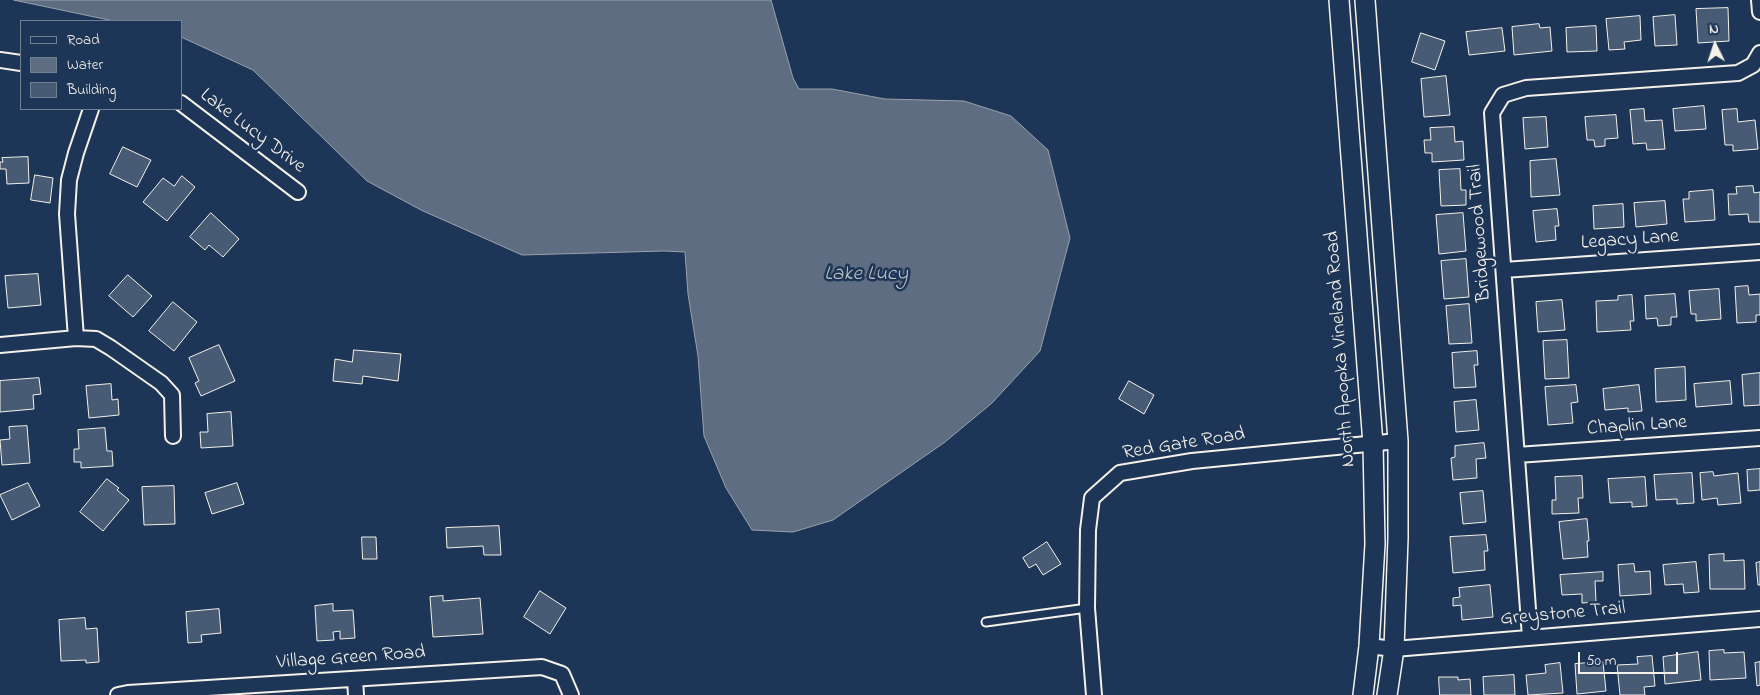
<!DOCTYPE html>
<html>
<head>
<meta charset="utf-8">
<style>
  body { margin:0 }
  #map { position:relative; width:1760px; height:695px; overflow:hidden; background:#1d3557; font-family:"Indie Flower",sans-serif }
  canvas { display:block }
  .legend { position:absolute; left:20px; top:20px; width:162px; height:90px; box-sizing:border-box; background:#1d3557; border:1px solid #738091; margin:0; padding:6px 9px; list-style:none; font-size:15px; color:#f4f1e8 }
  .legend li { display:flex; align-items:center; gap:10px; height:25px }
  .legend b { width:25px; border:1px solid #738091 }
  .north { position:absolute; left:1690px; top:20px; width:50px; height:50px; -webkit-text-stroke:4px #1d3557; paint-order:stroke; rotate:356deg; font-size:14px; font-weight:700; line-height:20px; text-align:center; color:#f4f1e8 }
  .north::after { content:''; display:block; margin:auto; width:18px; height:22px; background:#f4f1e8; clip-path:polygon(50% 0,100% 100%,50% 72%,0 100%) }
  .scale { position:absolute; left:1578px; top:652px; width:100px; height:22px; box-sizing:border-box; border:2px solid #f4f1e8; border-top:0; padding-left:6px; font-size:15px; line-height:18px; white-space:nowrap; color:#f4f1e8; -webkit-text-stroke:4px #1d3557; paint-order:stroke }
</style>
</head>
<body>
<div id="map">
<canvas width="1760" height="695"></canvas>
<ul class="legend">
<li><b style="height:6px;background:#1d3557"></b>Road</li>
<li><b style="height:14px;background:#5e6d82"></b>Water</li>
<li><b style="height:14px;background:#485b74"></b>Building</li>
</ul>
<div class="north">N</div>
<div class="scale">50 m</div>
</div>
<script>
const context = document.querySelector('canvas').getContext('2d');
context.lineJoin = 'round';
function paint(path, color) { context.fillStyle = color; context.fill(path, 'evenodd'); }
function trace(path, color, width, dash) { context.strokeStyle = color; context.lineWidth = width; context.lineCap = dash ? 'butt' : 'round'; context.setLineDash(dash || []); context.stroke(path); }
function write(font, color, halo, rows, align = 'center') {
  context.font = font + ' "Indie Flower",sans-serif'; context.lineWidth = 5; context.setLineDash([]); context.textBaseline = 'middle'; context.strokeStyle = halo; context.fillStyle = color; for (const [text, x, y, turn = 0] of rows) {
    context.save(); context.translate(x, y); context.rotate((+turn || 0) * Math.PI / 180); context.textAlign = isNaN(turn) ? turn : align; if (halo) context.strokeText(text, 0, 0); context.fillText(text, 0, 0); context.restore();
  }
}
const water = new Path2D(`
  M14,0H771L793,78L799,89H832L885,99L964,101L1011,116L1048,150L1070,238L1040,351L992,403L945,442L833,520L793,532L752,530L726,488L704,436L698,356L688,294L685,252L664,251L522,255L421,210L367,181L253,70L181,37V21H114Z`);
paint(water, '#5e6d82');
trace(water, '#9aa2ab', 1);
const building = new Path2D(`
  M1728,8L1729,41L1698,43L1696,9Z
  M1675,15L1677,45L1655,46L1653,17Z
  M1640,16L1641,40L1624,42L1625,49L1609,50L1606,19Z
  M1539,24L1540,28L1550,27L1552,51L1514,55L1512,27Z
  M1596,26L1597,51L1567,52L1566,28Z
  M1502,28L1505,51L1469,55L1466,32Z
  M1421,33L1445,41L1435,70L1412,62Z
  M1446,76L1450,115L1424,117L1421,79Z
  M1704,106L1706,129L1675,131L1673,109Z
  M1644,109L1645,121L1662,120L1665,149L1647,150L1646,143L1633,144L1630,110Z
  M1737,109L1738,122L1755,120L1758,149L1733,151V145H1725L1722,110Z
  M1616,115L1618,138L1605,139V146L1595,147L1594,140H1587L1585,117Z
  M1546,117L1548,147L1525,149L1523,118Z
  M1454,127L1455,142L1463,141L1464,160L1432,162V153H1425L1424,140H1431L1430,128Z
  M123,147L151,160L137,187L110,174Z
  M28,157L29,183L7,184L6,169H0V162H3L2,158Z
  M1556,159L1560,195L1531,197L1530,161Z
  M1460,169L1461,190H1466V205L1441,206L1439,170Z
  M35,175L53,178L50,203L31,200Z
  M182,176L195,187L167,221L143,202L163,178L174,186Z
  M1753,186L1754,193L1760,192V222H1749L1748,214L1729,215L1728,194H1737L1736,187Z
  M1713,190L1715,220L1685,222L1683,199H1689V192Z
  M1665,201L1667,224L1636,227L1634,203Z
  M1623,204L1624,227L1594,229L1593,206Z
  M1557,209L1559,226H1555L1556,240L1536,242L1533,211Z
  M211,213L239,239L223,257L209,245L205,250L190,237Z
  M1463,213L1466,251L1439,254L1436,215Z
  M1466,259L1469,297L1444,299L1441,261Z
  M38,274L41,305L8,308L5,276Z
  M128,275L152,296L133,317L109,296Z
  M1748,286L1749,295L1760,294V315H1756V322L1737,323L1735,287Z
  M1719,289L1721,319L1696,321V314H1691L1689,291Z
  M1675,294L1677,317H1671V325L1658,326L1657,318L1646,319L1645,296Z
  M1632,295L1634,321H1630L1631,330L1597,332L1596,301L1618,300V296Z
  M1562,300L1565,330L1538,332L1536,302Z
  M173,302L197,322L174,351L149,331Z
  M1469,304L1472,343L1449,344L1446,306Z
  M1567,340L1569,378L1545,379L1543,341Z
  M219,345L235,381L201,396L195,383L199,381L189,358Z
  M354,350L401,354L398,381L363,376L362,384L333,381L335,359L352,362Z
  M1477,351L1478,365H1474L1476,387L1454,388L1452,353Z
  M1685,367L1686,400L1656,402L1655,369Z
  M1760,373V405L1744,406L1742,375Z
  M39,378L41,394L33,395L34,409L0,412V381Z
  M1129,381L1154,395L1144,414L1119,399Z
  M1730,381L1732,404L1696,407L1694,384Z
  M111,384L112,400L118,399L119,415L89,418L86,386Z
  M1576,385L1578,402L1571,403L1573,423L1548,425L1545,387Z
  M1639,385L1642,411L1628,412V408L1605,410L1603,389Z
  M1476,400L1479,430L1456,432L1454,402Z
  M231,412L233,446L201,448L200,432H208L207,414Z
  M27,426L30,463L2,465L0,440L10,439L9,427Z
  M105,428L107,451H112L113,466L81,468V462H74V449H79L78,430Z
  M1484,443L1486,458L1476,459L1477,478L1453,480L1451,458L1455,457V446Z
  M1760,469V490L1748,491L1747,470Z
  M1713,472L1714,476L1738,473L1741,503L1718,505L1717,498L1702,500L1700,473Z
  M1692,473L1694,503L1677,504V499L1656,500L1654,475Z
  M1582,476L1583,498H1578L1579,513L1552,514V500H1556L1555,477Z
  M1645,477L1647,506L1632,507V502L1610,503L1608,479Z
  M107,479L119,488L117,490L129,500L103,531L80,512Z
  M28,483L40,506L12,520L0,495Z
  M237,483L244,504L212,514L205,493Z
  M174,486L175,524L144,525L142,487Z
  M1483,491L1486,522L1463,524L1460,493Z
  M1587,519L1589,541H1587L1588,557L1563,559L1559,522Z
  M499,526L501,555H484L483,546L447,548L446,528Z
  M1486,535L1488,551H1484L1485,570L1453,573L1450,537Z
  M362,537H376L377,559H363Z
  M1047,542L1061,564L1043,575L1036,564L1029,568L1023,558Z
  M1724,554V561L1744,560L1745,589H1710L1709,555Z
  M1696,562L1699,592L1684,593L1683,584L1665,585L1663,565Z
  M1760,562V585H1758L1756,563Z
  M1634,564L1635,572L1650,571L1651,594L1620,596L1618,565Z
  M1603,572V581H1595L1596,602L1582,603V594L1562,595L1560,575Z
  M1490,585L1493,617L1462,620L1461,605L1453,606V598L1460,597L1459,588Z
  M540,591L566,608L550,634L524,617Z
  M443,596V601L480,598L483,634L433,637L430,597Z
  M333,604V611L353,610L355,638L340,639V631L333,632L334,640L317,641L315,606Z
  M219,609L221,633L201,635L202,642L188,643L186,612Z
  M85,618L86,629L97,628L99,662L86,663V660L61,661L59,620Z
  M1724,650V653L1744,652L1746,678L1710,680L1709,651Z
  M1698,652L1701,680L1665,684L1663,657Z
  M1652,656L1655,686L1644,687L1645,695H1620L1617,665L1638,664L1637,657Z
  M1603,662L1606,691L1577,694L1575,664Z
  M1760,662V685L1757,686L1755,663Z
  M1560,663L1563,693L1528,695L1526,675L1546,673L1545,665Z
  M1514,675L1515,695H1484L1483,677Z
  M1439,677H1458V680L1470,679L1471,695H1440Z`);
paint(building, '#485b74');
trace(building, '#f4f1e8', 1);
const lane = new Path2D(`
  M986,622L1087,608`);
const street = new Path2D(`
  M1759,0L1760,12
  M0,60L21,63
  M181,103L298,192
  M1504,270L1760,252
  M76,338L67,214L69,180L76,153L91,109
  M0,345L76,338L96,339L111,348L161,383L172,395L173,436
  M1517,455L1760,438
  M1530,637L1492,113L1503,95L1526,88L1738,73L1753,65L1760,53
  M1369,646L1394,649L1760,619
  M355,679L356,695
  M118,695L128,693L542,667L562,674L571,695
  M1094,695L1087,608L1088,530L1092,498L1120,473L1192,461L1398,441`);
const secondary = new Path2D(`
  M1339,0L1373,444L1375,544L1369,646L1363,695
  M1365,0L1398,441V538L1394,649L1387,695`);
trace(lane, '#f4f1e8', 11);
trace(street, '#f4f1e8', 18);
trace(secondary, '#f4f1e8', 22);
trace(lane, '#1d3557', 7);
trace(street, '#1d3557', 14);
trace(secondary, '#1d3557', 19);
write('20px', '#f4f1e8', '#1d3557', [
  ["Lake Lucy Drive",252,132,37],
  ["Bridgewood Trail",1481,233,-94],
  ["Legacy Lane",1630,241,-4],
  ["North Apopka Vineland Road",1342,349,-94],
  ["Chaplin Lane",1637,427,-4],
  ["Red Gate Road",1184,445,-9],
  ["Greystone Trail",1563,615,-5],
  ["Village Green Road",351,659,-4]
]);
write('italic 21px', '#c0c3c4', '#1d3557', [
  ["Lake Lucy",866,276]
]);
</script>
</body>
</html>
